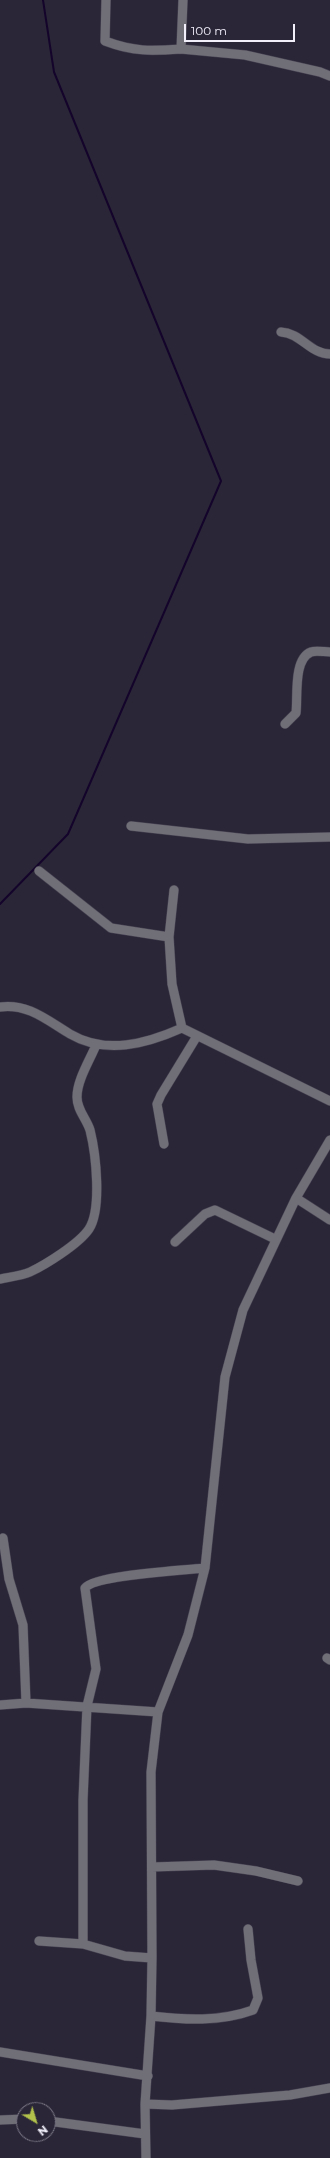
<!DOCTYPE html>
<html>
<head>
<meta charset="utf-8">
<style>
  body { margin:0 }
  #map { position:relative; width:330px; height:2158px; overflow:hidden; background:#2a2637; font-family:Montserrat,sans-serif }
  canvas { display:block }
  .north { position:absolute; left:16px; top:2102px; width:40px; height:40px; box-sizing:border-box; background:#2a2637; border:1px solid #7a7685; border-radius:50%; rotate:142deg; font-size:11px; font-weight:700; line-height:16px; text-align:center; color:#f2effb }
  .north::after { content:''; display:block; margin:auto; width:14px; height:18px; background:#b2c24b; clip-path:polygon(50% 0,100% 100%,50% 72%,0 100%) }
  .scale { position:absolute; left:184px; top:24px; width:111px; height:18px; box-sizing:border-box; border:2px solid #f2effb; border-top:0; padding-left:5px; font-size:12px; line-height:14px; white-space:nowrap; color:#f2effb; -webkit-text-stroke:3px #2a2637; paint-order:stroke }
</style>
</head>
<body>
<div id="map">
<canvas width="330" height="2158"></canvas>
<div class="north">N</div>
<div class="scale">100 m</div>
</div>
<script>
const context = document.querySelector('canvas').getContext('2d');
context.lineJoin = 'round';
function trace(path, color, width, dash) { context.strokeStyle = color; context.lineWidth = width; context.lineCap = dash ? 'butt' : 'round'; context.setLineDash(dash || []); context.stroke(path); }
trace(new Path2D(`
  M0,904L68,834L221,481L54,72L43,0`), '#14042b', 2);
const street = new Path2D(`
  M106,0L105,41C134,52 151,51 181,49
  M183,0L181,49L245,55L320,72L330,76
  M281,332C301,333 310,354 330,354
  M285,724L296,713C298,697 293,659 311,652C316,650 324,652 330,652
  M131,826L248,839L330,837
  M39,871L111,928L169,937
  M174,890L169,937L172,984L182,1028L330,1101
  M0,1007C28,1003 48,1021 70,1034C106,1055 146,1044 182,1028
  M164,1144L157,1104L161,1095L197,1036
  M296,1198L330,1220
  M175,1242L205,1214L215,1210L275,1239
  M0,1279C9,1277 21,1276 30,1272C45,1265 79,1244 89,1229C102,1209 96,1154 90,1130C86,1118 77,1110 77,1097C77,1080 90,1060 96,1045
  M3,1538L9,1579L23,1625L26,1703
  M327,1658L330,1660
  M0,1705L26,1703L158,1712
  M152,1867L214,1865L256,1871L298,1881
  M39,1941L83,1944L125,1956L152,1958
  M83,1944V1800L87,1706L96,1669L85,1588C94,1575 185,1570 205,1568
  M151,2016C185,2020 220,2022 253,2010L258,1998L251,1960L248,1929
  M0,2052L148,2076
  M145,2104L172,2105L290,2095L330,2088
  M0,2120L24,2119
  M48,2121L145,2134
  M146,2158L145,2104L151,2016L152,1958L151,1772L158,1712L188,1635L205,1568L225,1377L243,1310L296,1198L330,1140`);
trace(street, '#464252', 10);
trace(street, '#706e77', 9);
</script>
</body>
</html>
